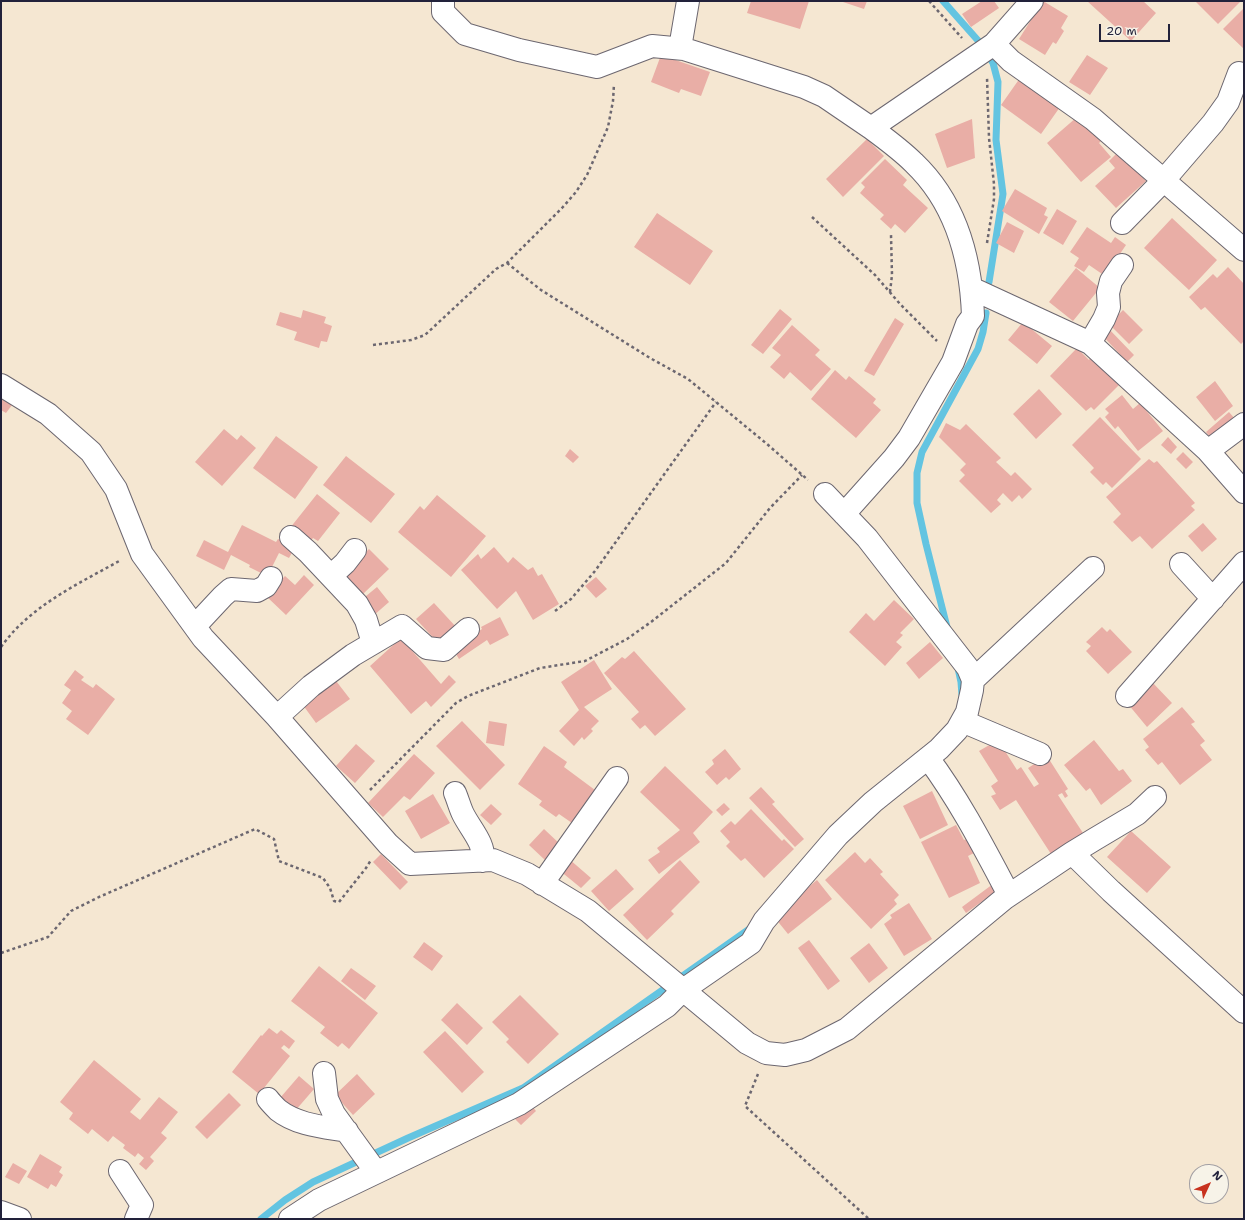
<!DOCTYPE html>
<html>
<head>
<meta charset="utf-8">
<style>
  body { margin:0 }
  #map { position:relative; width:1245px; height:1220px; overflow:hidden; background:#f5e7d2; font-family:"Shantell Sans",sans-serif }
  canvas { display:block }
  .frame { position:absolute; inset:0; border:2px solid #22223b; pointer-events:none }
  .north { position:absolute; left:1189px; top:1164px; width:40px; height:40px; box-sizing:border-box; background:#f7f3e8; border:1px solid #a29fa3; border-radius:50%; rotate:46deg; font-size:11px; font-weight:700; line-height:16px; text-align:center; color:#22223b }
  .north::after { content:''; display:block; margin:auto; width:14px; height:18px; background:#c8321e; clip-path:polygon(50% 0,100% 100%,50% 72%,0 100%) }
  .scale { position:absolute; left:1099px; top:24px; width:71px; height:18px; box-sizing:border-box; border:2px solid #22223b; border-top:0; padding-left:5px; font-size:12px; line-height:14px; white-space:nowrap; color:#22223b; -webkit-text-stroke:3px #f7f3e8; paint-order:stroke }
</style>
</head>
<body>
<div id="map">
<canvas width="1245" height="1220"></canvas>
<div class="frame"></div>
<div class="north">N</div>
<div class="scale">20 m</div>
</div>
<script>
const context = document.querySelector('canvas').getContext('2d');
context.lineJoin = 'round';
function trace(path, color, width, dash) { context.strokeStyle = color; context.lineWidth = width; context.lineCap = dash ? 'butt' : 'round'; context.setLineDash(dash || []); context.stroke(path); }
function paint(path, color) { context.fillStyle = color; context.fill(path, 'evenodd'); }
trace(new Path2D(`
  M943,1L982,45L993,63L998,82L996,140L1003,194L989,282
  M948,631L926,544L917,503V473L922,452L978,349L983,332L986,313
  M958,668L961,682L962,695
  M261,1219L285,1200L313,1182L408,1138L523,1088L752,927`), '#63c4e1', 7);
paint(new Path2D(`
  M751,1H809L800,29L747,13Z
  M840,1H867L864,9Z
  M982,1H994L999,8L971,27L962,14Z
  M1043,1L1068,16L1061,28L1064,31L1056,44L1053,42L1045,55L1019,39Z
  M1087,1H1143L1156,13L1131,41Z
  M1195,1H1241L1218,24Z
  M1244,8V49L1223,29Z
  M661,55L710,72L701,96L681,89L679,93L651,82Z
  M1087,55L1108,68L1090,95L1069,82Z
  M1020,78L1060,107L1041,134L1001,105Z
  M1077,117L1090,132L1094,129L1102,140L1099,143L1111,157L1081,182L1047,143Z
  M972,119L975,158L947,168L935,134Z
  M867,139L884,156L843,197L826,179Z
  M1118,152L1146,181L1116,208L1095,186L1115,168L1109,161Z
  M885,159L907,180L903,185L928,208L905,233L895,224L891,229L880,219L884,215L860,193L865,187L861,183Z
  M1015,189L1047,208L1044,215L1048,217L1039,234L1002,211Z
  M1057,209L1077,221L1063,245L1043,233Z
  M657,213L713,251L690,285L634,247Z
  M1172,218L1217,260L1189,290L1144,248Z
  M1007,222L1024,231L1014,253L996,243Z
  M1087,227L1111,243L1115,237L1126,245L1105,276L1089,265L1084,272L1074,266L1079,258L1070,252Z
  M1228,267L1244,284V341L1241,344L1205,307L1201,310L1189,297L1213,274L1217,278Z
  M1076,268L1100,288L1073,321L1049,302Z
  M780,309L792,319L763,354L751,345Z
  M303,310L326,317L324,323L332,326L327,342L321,341L319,348L294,340L297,332L276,325L280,312L301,318Z
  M1123,310L1143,330L1129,344L1109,324Z
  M895,318L904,324L874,376L864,371Z
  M1023,322L1052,346L1037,364L1008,340Z
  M792,325L820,350L815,355L831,369L811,391L790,372L784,379L770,367L781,355L772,348Z
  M1108,328L1134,355L1127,362L1102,335Z
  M1077,348L1089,360L1090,358L1119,385L1094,410L1091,407L1086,411L1050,376Z
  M835,370L846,380L849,376L876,399L873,403L881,410L856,438L811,399Z
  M1215,381L1233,406L1215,421L1196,397Z
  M1039,389L1062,414L1036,439L1013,414Z
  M1122,395L1133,409L1140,403L1163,431L1138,451L1118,426L1115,429L1105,417L1109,413L1105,409Z
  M1,397L12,405L6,413L1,410Z
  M1229,412L1235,419L1211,438L1206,432Z
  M1100,417L1141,459L1112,488L1106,482L1103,485L1090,472L1094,468L1072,445Z
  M946,423L960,430L966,424L1001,458L996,462L1011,476L1015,472L1032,489L1022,499L1019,495L1012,502L1003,493L997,500L1001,504L991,513L959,481L965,475L960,470L966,464L939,437Z
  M224,429L237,440L241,435L256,448L222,486L195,462Z
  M276,436L318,467L295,499L253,468Z
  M1168,437L1177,447L1171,454L1161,445Z
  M570,449L579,457L573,463L565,456Z
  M1183,452L1193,462L1186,469L1176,459Z
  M346,456L395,494L371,523L323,485Z
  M1149,459L1154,463L1157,461L1195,503L1191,506L1195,510L1152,549L1140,536L1132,542L1113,522L1121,514L1106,497Z
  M317,494L340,513L318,541L313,538L309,543L290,528Z
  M437,495L486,536L451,577L398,532L420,506L424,510Z
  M1203,523L1217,539L1202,552L1188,536Z
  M242,525L276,542L278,539L295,547L289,558L279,553L270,571L263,574L249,567L250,565L231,555L224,570L196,556L204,540L228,552Z
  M494,547L508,563L513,557L528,570L533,567L538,576L542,574L559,604L533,620L516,591L497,609L461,570L478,554L481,559Z
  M369,549L389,569L363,594L357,588L353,591L340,578Z
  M304,575L314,585L286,615L266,596L285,576L295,585Z
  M596,577L607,589L596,598L585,586Z
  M377,587L389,602L373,616L360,601Z
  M894,600L914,619L900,633L903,635L896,642L902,647L885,666L849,632L866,613L874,621Z
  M434,603L457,628L439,644L416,619Z
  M500,617L509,635L490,645L487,640L459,659L453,649L482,629L481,627Z
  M1102,627L1107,632L1110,629L1132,652L1108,674L1086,651L1091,646L1086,642Z
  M401,638L441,684L449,675L456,682L431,707L426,701L411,714L370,666Z
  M930,642L943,658L919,679L906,663Z
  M634,651L686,709L655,736L645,725L640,729L631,719L639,712L604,673L622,657L625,659Z
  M594,660L612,689L584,707L599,721L591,729L593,731L584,740L582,737L574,746L559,731L579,710L561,682Z
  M75,670L84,677L81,680L93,688L96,684L115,699L88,735L66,719L72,711L62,703L71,690L64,685Z
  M333,677L350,699L316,723L300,701Z
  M1152,682L1172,703L1147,727L1128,704Z
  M1182,707L1195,722L1191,724L1205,741L1200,745L1212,760L1180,785L1162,762L1158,765L1145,750L1149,747L1143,739Z
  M462,721L505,765L480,790L436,746Z
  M489,721L507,724L504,746L486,743Z
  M998,740L1017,770L1021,767L1034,787L1039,784L1028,768L1047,756L1068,789L1065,791L1068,796L1065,798L1062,793L1058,795L1083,833L1051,854L1016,800L1000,810L991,796L996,794L991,786L998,781L979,751Z
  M1094,740L1119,771L1123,769L1132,781L1101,805L1090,788L1086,791L1064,765Z
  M356,744L375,761L355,783L336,766Z
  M544,746L567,762L564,767L595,790L572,823L559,814L556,817L539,805L542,801L518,784Z
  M725,749L741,769L729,780L726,777L717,785L705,772L714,764L712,760Z
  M414,754L435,773L410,800L404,796L383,817L368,803Z
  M665,766L713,812L693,833L700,842L659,874L648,860L660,852L657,848L680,830L640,792Z
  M761,787L775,802L772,804L804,839L795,847L749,798Z
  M932,791L948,825L920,839L903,806Z
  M433,794L450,823L421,839L405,811Z
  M724,803L730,809L722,816L716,810Z
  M491,804L502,814L491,825L480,815Z
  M751,809L782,841L784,839L794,849L764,878L745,858L741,861L726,846L730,842L720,831L731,821L735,825Z
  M956,825L964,840L967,839L974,853L968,856L980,883L949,898L921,842Z
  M544,829L561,845L546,861L529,845Z
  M1131,831L1171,867L1147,893L1107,857Z
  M855,852L865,863L870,858L883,872L880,874L899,895L894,900L897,904L871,929L825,880Z
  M381,854L408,882L400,890L373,862Z
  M569,859L591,878L581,888L559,870Z
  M680,860L700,882L671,911L674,914L647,940L623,915Z
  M616,869L634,889L609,911L591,891Z
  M817,880L832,899L788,934L775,918L789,903Z
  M993,884L998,890L966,913L962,907Z
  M909,903L932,939L904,956L884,924L892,918L890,915Z
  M809,940L840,981L828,990L798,948Z
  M424,942L443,956L432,971L413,957Z
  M869,943L888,968L869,983L850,958Z
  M319,966L378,1013L349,1049L342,1043L338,1047L320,1033L325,1027L291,1001Z
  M351,968L376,986L365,1000L341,981Z
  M520,995L559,1034L528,1064L506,1042L509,1039L492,1022Z
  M457,1003L483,1028L467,1045L441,1020Z
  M269,1028L277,1034L281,1030L295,1041L289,1049L284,1045L281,1048L290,1056L259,1094L232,1072L261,1035L262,1036Z
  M445,1031L484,1072L462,1093L423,1052Z
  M94,1060L141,1099L130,1112L140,1120L159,1097L178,1112L161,1133L167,1138L150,1157L154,1161L146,1170L139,1164L144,1158L138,1153L135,1157L123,1148L125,1145L113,1136L108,1142L92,1129L88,1134L69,1119L73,1113L60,1102Z
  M357,1074L375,1094L353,1115L335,1095Z
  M299,1076L314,1089L295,1111L280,1098Z
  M229,1093L241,1105L207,1139L195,1127Z
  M530,1104L536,1111L521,1125L515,1119Z
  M40,1154L62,1167L59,1172L63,1175L56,1187L51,1184L48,1189L27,1177Z
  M13,1163L27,1171L19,1184L5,1177Z`), '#e9aea6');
const minor = new Path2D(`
  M443,1V12L465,34L519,50L597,67L652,46L684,49L804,87L824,96L871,128L994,44L1032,1
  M994,44L1011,61L1093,119L1244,250
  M680,48L688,1
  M1122,223L1164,180L1213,123L1228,102L1239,73
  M973,289L1090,343L1208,451L1244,492
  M1090,343L1104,319L1109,307L1108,293L1111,281L1122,265
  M1,385L48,414L91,452L116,489L142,554L203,638L277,717L388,844L410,864L493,860L527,874L588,911L747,1043L766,1053L785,1055L806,1050L847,1029L1005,898L1072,853L1111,891L1244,1012
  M1208,451L1244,424
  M844,514L894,458L909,438L953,362L967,324L973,316C971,259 956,203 914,163C901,150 886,139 871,128
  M291,537L308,552L357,604L366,620L373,643
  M1181,564L1213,599
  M331,576L345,563L355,550
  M195,626L223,596L231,589L257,591L266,586L271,578
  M973,680L1093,568
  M1127,696L1244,563
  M277,717L311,686L353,655L402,626L427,648L444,650L468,629
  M962,721L1040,754
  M928,758C960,801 984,848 1009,895
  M455,793C458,800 460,808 463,814C471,830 485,843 483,861
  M1072,853L1095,839L1137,814L1155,797
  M542,884L617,778
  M324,1073L327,1099L334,1114L376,1172
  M268,1099C271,1103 275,1107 278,1110C297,1125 324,1127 347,1131
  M120,1171L142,1205L136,1219
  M1,1212L20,1219
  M290,1219L319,1200L519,1104L667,1006L683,990L751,943L764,921L838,835L873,802L939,749L957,730L967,712L972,690L973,680L968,668L867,538L825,494`);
trace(minor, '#6c6770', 24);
trace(new Path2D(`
  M929,1L962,38
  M812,217L875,275L900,304L937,341
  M987,243L994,199V184L989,138L987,77
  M507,263L541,290L650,358L688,379L767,444L808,480
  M890,292L892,275L891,235
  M373,345L411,340L425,335L496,269L507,263L562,208L576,192L587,175L608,127L613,101L614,84
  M555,611L571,599L595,571L716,402
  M1,647C30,606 78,584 121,560
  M370,790L456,703L468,696L540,668L585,661L627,639L651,622L726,563L770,508L802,475
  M1,953L48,937L71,911L99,897L255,829L274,839L279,861L323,878L330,888L334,901L339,902L366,868L371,860
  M758,1074L745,1106L869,1219`), '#6c6770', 2.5, [3, 3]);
trace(minor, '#fff', 22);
</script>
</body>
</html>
